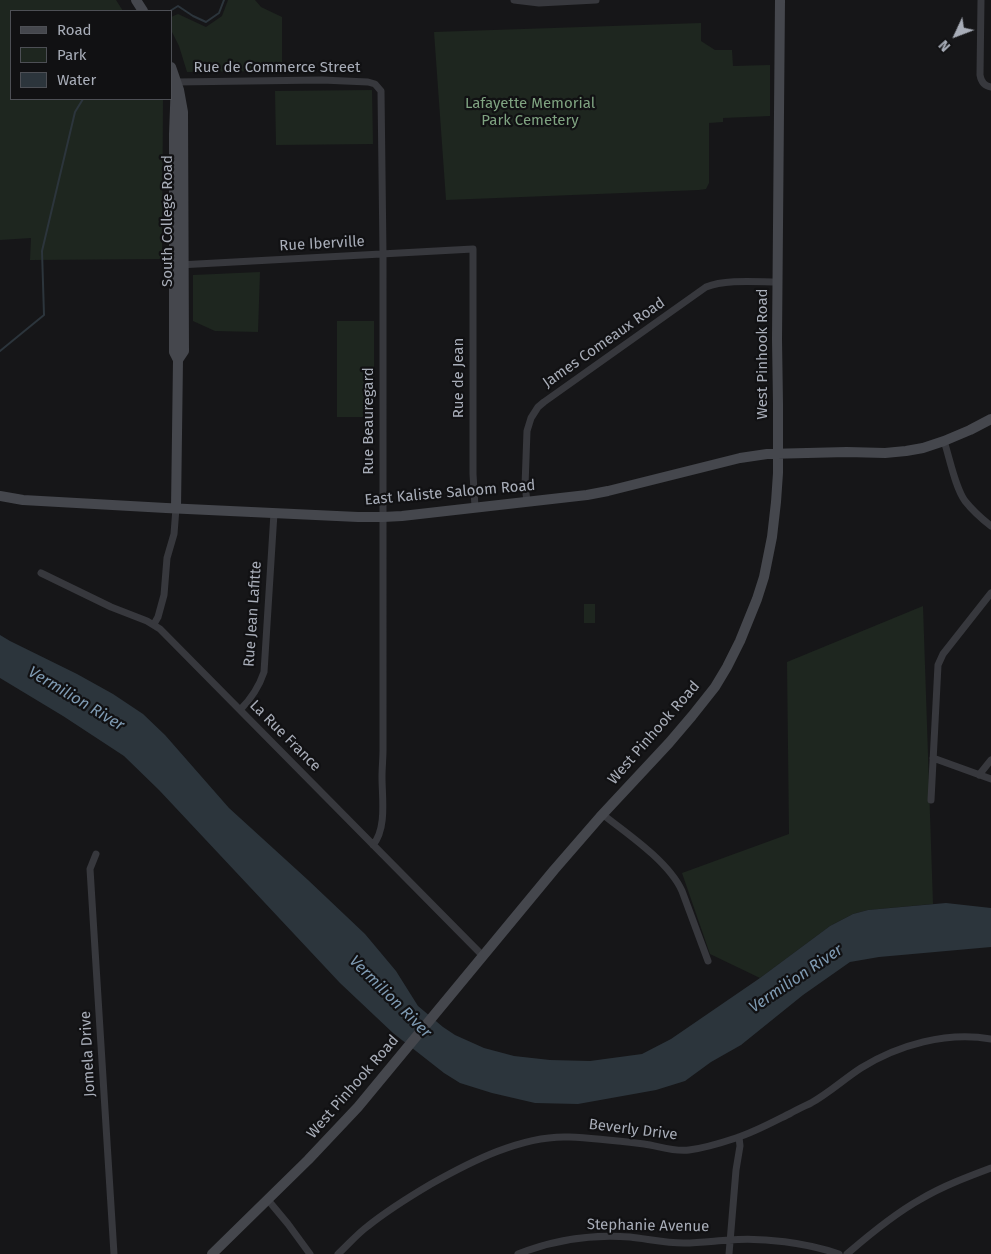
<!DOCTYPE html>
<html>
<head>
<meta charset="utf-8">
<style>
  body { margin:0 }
  #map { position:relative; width:991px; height:1254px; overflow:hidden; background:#161618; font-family:"Fira Sans",sans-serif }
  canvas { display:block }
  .legend { position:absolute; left:10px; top:10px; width:162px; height:90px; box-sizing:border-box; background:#111113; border:1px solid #4d4f55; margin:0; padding:6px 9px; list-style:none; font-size:15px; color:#a8adb8 }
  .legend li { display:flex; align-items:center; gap:10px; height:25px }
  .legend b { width:25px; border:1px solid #4d4f55 }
  .north { position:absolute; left:931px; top:10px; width:50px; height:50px; -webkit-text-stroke:4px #111113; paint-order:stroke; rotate:227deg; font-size:14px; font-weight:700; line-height:20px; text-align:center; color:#a8adb8 }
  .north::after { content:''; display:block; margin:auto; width:18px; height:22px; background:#a8adb8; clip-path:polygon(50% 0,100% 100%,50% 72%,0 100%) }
</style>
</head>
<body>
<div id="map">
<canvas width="991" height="1254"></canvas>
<ul class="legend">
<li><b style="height:6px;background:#45474d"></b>Road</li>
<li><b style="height:14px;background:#1e261f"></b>Park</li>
<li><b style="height:14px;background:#2c353c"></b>Water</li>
</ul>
<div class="north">N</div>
</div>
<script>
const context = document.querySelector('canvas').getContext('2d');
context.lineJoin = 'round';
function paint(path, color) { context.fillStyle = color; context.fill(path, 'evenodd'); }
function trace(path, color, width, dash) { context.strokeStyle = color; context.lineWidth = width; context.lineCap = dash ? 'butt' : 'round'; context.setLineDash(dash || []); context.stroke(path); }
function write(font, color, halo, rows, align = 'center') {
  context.font = font + ' "Fira Sans",sans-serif'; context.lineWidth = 4.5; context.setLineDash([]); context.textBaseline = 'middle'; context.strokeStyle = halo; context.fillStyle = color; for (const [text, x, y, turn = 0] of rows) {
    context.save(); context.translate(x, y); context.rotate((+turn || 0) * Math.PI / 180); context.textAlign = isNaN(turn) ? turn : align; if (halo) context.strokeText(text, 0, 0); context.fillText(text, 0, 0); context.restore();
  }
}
paint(new Path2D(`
  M0,0H116L123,11H11V99H163L162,259L30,260L31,238L0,240Z
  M228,0H255L261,7L282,17V71L187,72L179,46L171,30V17L178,14L206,27L222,16Z
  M701,23V41L715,50H732L733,66L770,65V116L723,118V122L709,123V183L706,189L699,190L446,200L434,32Z
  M372,90L373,144L276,145L275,91Z
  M260,272L258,332L215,331L193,321V275Z
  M337,321H374V417H337Z
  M584,604H595V623H584Z
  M923,606L933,904L868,910L853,914L830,926L760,978L710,954L682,873L789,834L787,662Z`), '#1e261f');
paint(new Path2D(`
  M0,635L10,641L77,674L113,694L143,714L165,735L229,808L308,880L365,934L396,971L418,1006L443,1027L455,1035L484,1048L514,1056L550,1060L590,1061L642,1054L671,1039L760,978L830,926L853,914L868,910L946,903L991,908V947L879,957L850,962L803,995L741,1045L711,1062L685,1081L656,1090L578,1104L535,1103L492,1093L460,1083L444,1073L393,1033L340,983L159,790L124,756L63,716L0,678Z`), '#2c353c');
trace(new Path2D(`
  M170,11L178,6L193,16L206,22L219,13L224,0
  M0,351L44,315L42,251L75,112L83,99`), '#2c353c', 2);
trace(new Path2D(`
  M514,0L539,3L596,0
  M981,0L980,75C981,81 984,86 991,87
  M176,82L322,80L368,82L375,84L381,91L383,254V750C383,759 382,768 382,777C382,798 387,828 373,845
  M179,265L473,249V474L475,507
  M944,441C950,459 955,487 965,501C973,511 982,519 991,526
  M527,501L525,486L527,431L531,418L538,407L544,402L706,287C726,279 757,282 778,282
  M41,573L111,607L147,621L160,629L483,956
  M154,624L158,617L164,595L167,558L174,534L176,508
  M240,710C251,699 259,687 264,672L274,513
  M933,758L991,779
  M979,775L991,760
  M931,800L938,665L943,654L991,593
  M602,814C628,834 669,862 682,891L708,961
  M96,854L90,869L114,1254
  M268,1200L288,1224L310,1254
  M338,1254C348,1245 357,1234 368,1226C388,1210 409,1197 431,1184C470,1162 522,1135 569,1137C594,1138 619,1141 644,1144C659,1146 673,1152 689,1150C705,1148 721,1143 736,1138C755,1132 773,1122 791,1113C798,1109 805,1106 811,1103C829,1093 844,1079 861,1068C898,1045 947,1031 991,1039
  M518,1254C553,1240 593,1234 630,1237C648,1239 666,1243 684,1243C699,1243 714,1241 729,1240C763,1237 807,1243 839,1254
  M729,1254L736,1170L740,1146L739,1137
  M847,1254C870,1234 894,1214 921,1199C943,1186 967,1177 991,1168`), '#37383d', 7);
trace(new Path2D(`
  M136,0L143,11
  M171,67L179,90L183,112L184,351L178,360
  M176,82L174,134V352L178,360L176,508
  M0,496L23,500L166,508L358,517H383L402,516L587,495L608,491L740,458L767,454L847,452L885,453L906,451L923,448L944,441L970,430L991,419
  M212,1254L308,1160L358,1107L554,870L600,817L669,743L692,716L715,687L727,667L740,641L757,599L764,577L772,537L776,502L778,473V404L777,339L780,0`), '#45474d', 10);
write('15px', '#a8adb8', '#111113', [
  ["Rue de Commerce Street",277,68],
  ["South College Road",168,221,-90],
  ["Rue Iberville",322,244,-3],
  ["James Comeaux Road",604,343,-35],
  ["West Pinhook Road",763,354,-90],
  ["Rue de Jean",459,378,-90],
  ["Rue Beauregard",369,421,-90],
  ["East Kaliste Saloom Road",450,493,-5],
  ["Rue Jean Lafitte",253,614,-86],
  ["West Pinhook Road",654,733,-49],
  ["La Rue France",285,736,45],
  ["Jomela Drive",88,1054,-93],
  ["West Pinhook Road",353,1087,-49],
  ["Beverly Drive",633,1130,7],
  ["Stephanie Avenue",648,1226,1]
]);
write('15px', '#7fa381', '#111113', [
  ["Lafayette Memorial",530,104],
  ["Park Cemetery",530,121]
]);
write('italic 16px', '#7f9bb3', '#111113', [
  ["Vermilion River",76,699,31],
  ["Vermilion River",796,979,-34],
  ["Vermilion River",390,997,45]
]);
</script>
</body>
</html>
